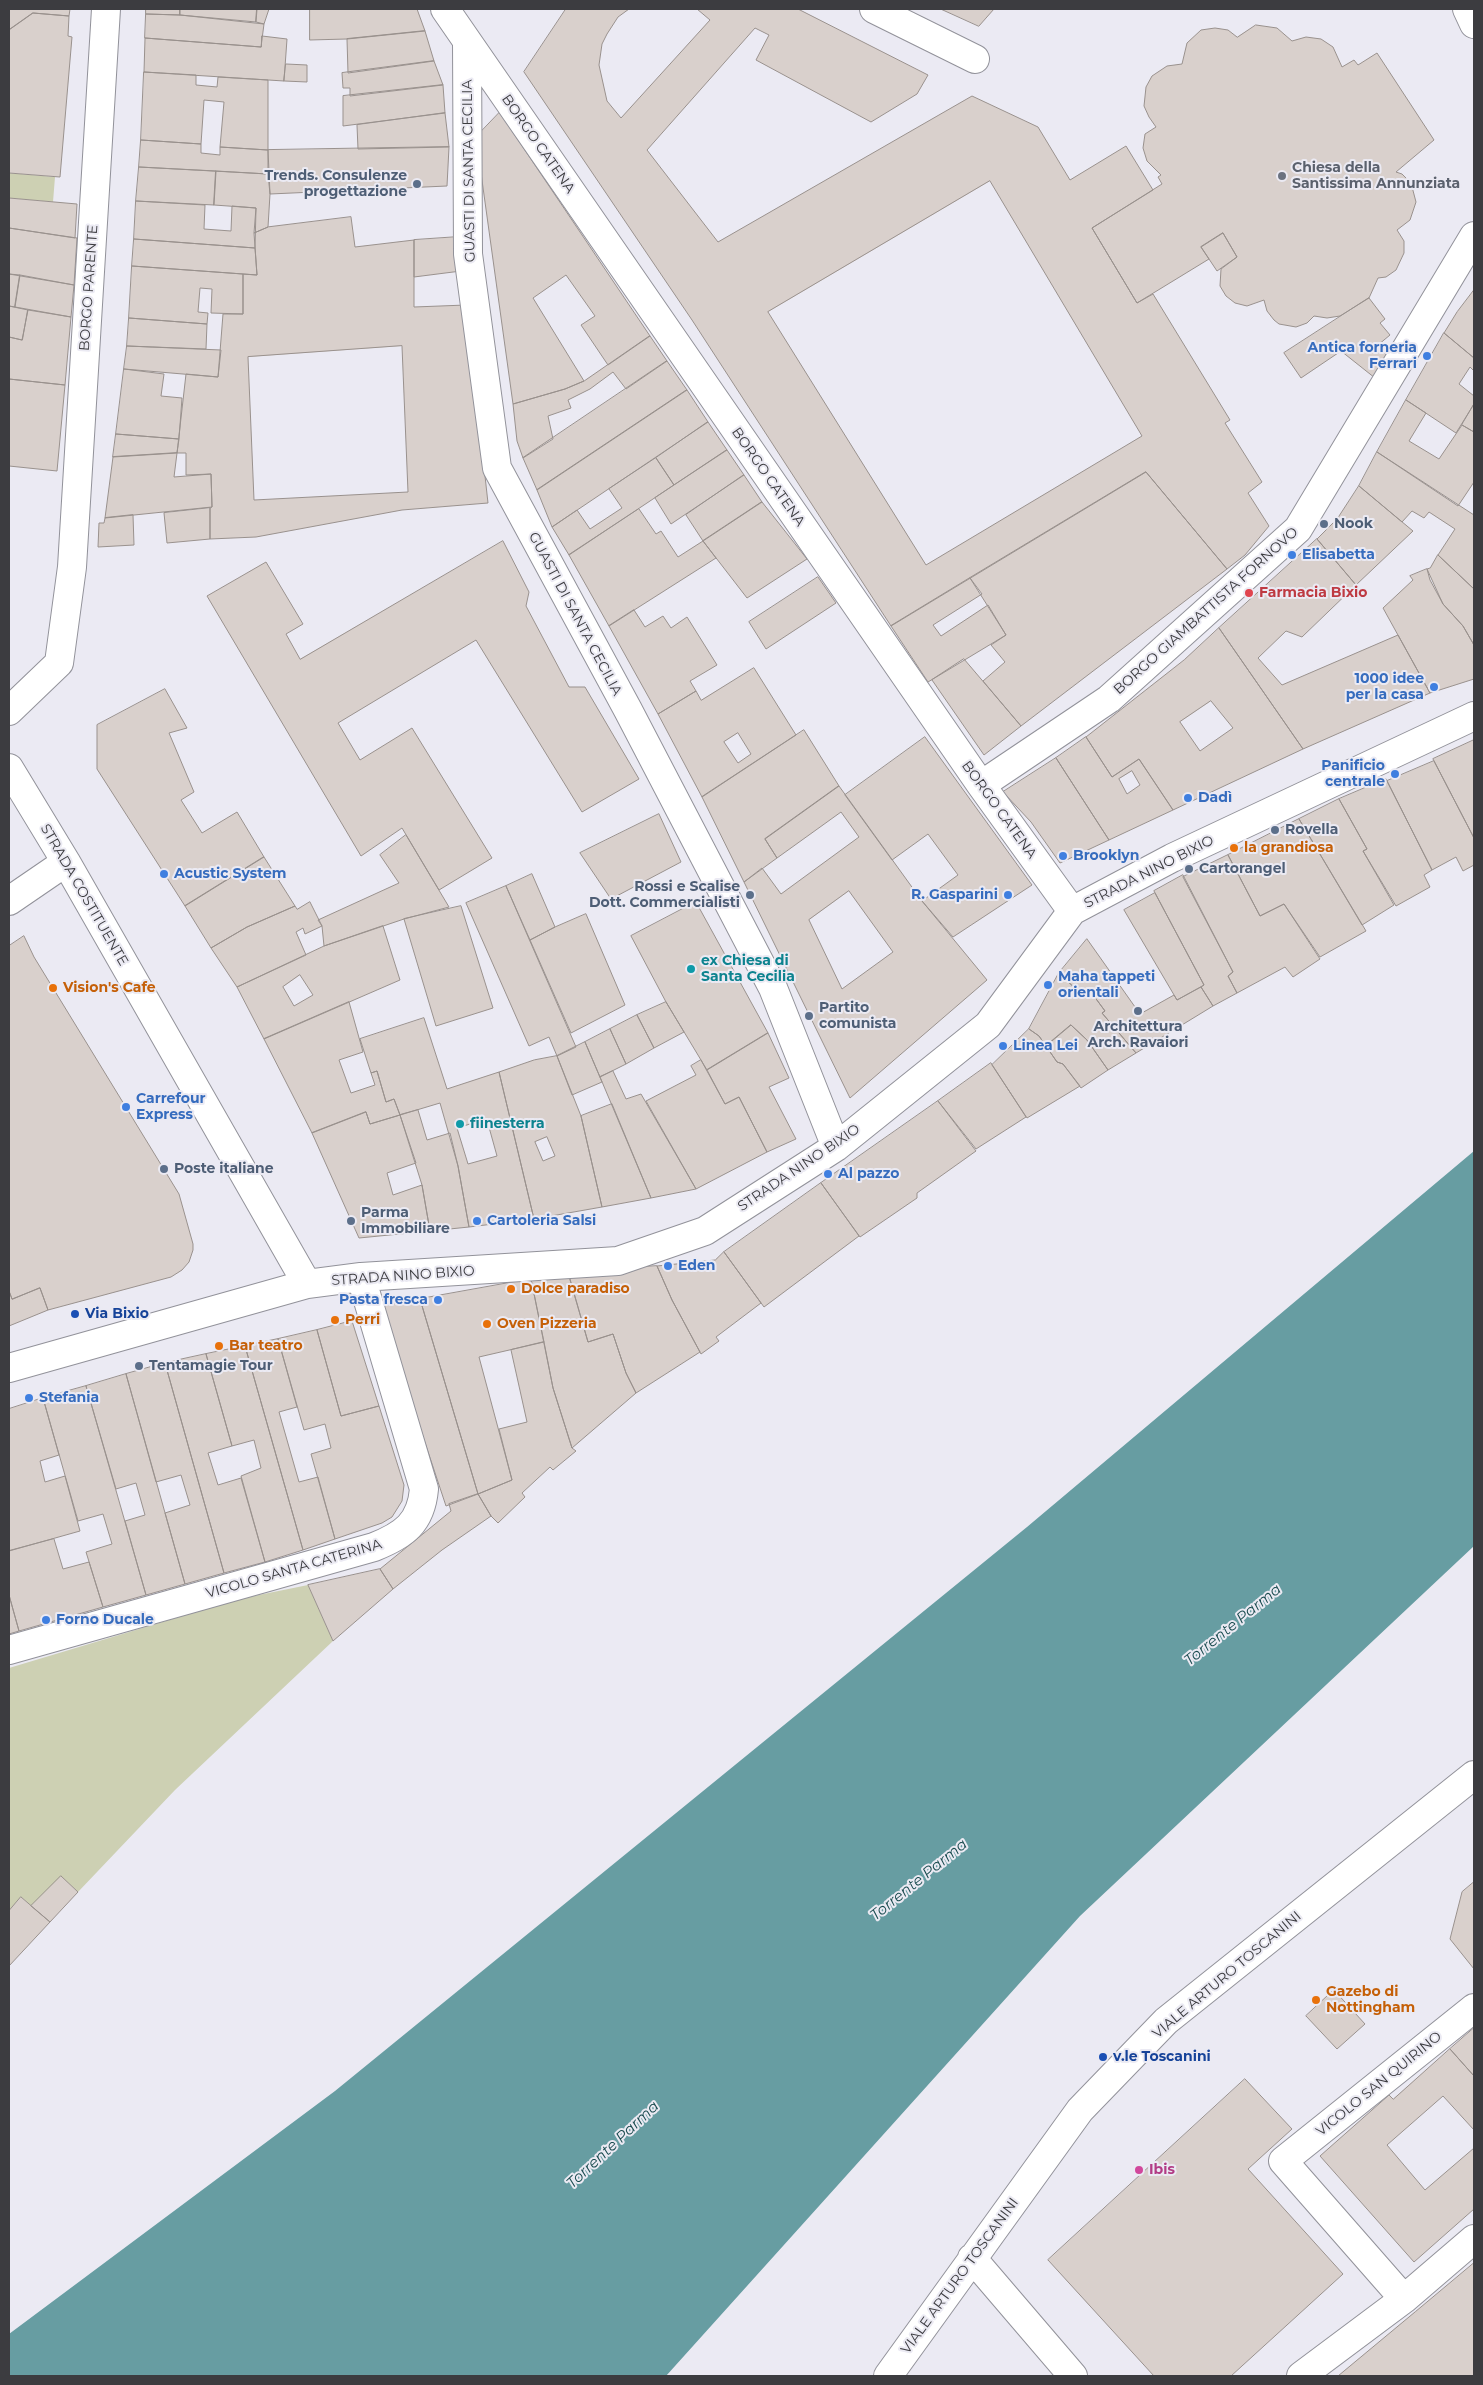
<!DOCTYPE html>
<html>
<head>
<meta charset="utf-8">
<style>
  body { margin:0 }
  #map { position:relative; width:1483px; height:2385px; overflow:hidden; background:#ebeaf3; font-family:Montserrat,sans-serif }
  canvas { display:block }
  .frame { position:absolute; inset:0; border:10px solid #3c3c40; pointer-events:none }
</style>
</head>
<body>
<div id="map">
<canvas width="1483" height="2385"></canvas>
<div class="frame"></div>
</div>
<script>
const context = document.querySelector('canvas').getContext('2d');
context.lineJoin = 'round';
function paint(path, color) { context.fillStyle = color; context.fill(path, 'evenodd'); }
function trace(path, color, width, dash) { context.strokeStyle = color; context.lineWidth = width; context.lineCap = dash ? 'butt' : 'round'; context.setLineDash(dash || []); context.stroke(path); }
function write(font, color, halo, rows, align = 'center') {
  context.font = font + ' Montserrat,sans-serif'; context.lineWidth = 4; context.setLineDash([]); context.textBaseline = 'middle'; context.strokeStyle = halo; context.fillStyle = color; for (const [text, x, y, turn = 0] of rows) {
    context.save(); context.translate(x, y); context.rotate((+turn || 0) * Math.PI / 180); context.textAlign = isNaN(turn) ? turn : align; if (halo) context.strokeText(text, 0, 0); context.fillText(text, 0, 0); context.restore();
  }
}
paint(new Path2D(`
  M9,173L55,177L53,202L9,198Z
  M308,1585L333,1641L175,1790L78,1892L61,1877L31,1906L21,1897L9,1911V1668L239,1599Z`), '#cdd0b3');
paint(new Path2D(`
  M1474,1151V1546L1080,1916L666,2376H9V2334L335,2091L1027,1527Z`), '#679da2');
const building = new Path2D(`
  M9,9H70L69,16L33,13L9,30Z
  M146,9H180V15L146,14Z
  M180,9H257L256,22L180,15Z
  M257,9H269L264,24L256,22Z
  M310,9H417L425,31L347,39L310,40Z
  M566,9H629L618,17L607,34L602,44L599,65L607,101L621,118L710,20L697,9H798L928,75L917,94L871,122L756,60L769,35L755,28L647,150L718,242L972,96L1038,127L1070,180L1126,146L1153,190L1092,228L1137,303L1153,294L1230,420L1225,423L1262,482L1248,493L1269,526L1245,555L1227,569L1146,472L891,626L692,320L524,72ZM990,181L1142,436L926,565L768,312Z
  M941,9H994L979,26Z
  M33,13L69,16L68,36L72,37L60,177L9,173V30Z
  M146,14L180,15L264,24L261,47L145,38Z
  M1256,25L1277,28L1292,41L1306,37L1321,39L1333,47L1342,67L1354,60L1358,65L1377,53L1434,140L1396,172L1402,174L1411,183L1416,202L1410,220L1397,230L1404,241V253L1396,270L1386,277L1378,278L1369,298L1340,316L1327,318L1314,316L1307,323L1296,327L1279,324L1274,320L1267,311L1264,300L1247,306L1235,303L1226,296L1220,286L1221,269L1237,257L1223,233L1201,247L1209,259L1137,303L1092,228L1162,184L1158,177L1161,175L1147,161L1143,148L1145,134L1156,127L1149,117L1144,106L1146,87L1152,76L1167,66L1182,64L1187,43L1201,30L1215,28L1228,30L1237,37Z
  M425,31L434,61L348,73L347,39Z
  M262,36L287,39L284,81L144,72L145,38L261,47Z
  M434,61L443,85L350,96V88H343L342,73Z
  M286,64L307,65V82L284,81Z
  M144,72L196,75V85L217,87L218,77L268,80V150L220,147L224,102L204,100L201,144L141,140Z
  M443,85L445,113L343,126V96Z
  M501,111L510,128L650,336L608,365L581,325L595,316L566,275L533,298L584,381L565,389L513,404L476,137Z
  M445,113L449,147L358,149L357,125Z
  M141,140L201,144V153L220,155V147L268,150V174L139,167Z
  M449,147L447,186L270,194L268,150Z
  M139,167L216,171L214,205L136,201Z
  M216,171L268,174L270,194L268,227L254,233L256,208L214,205Z
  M9,198L77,204L75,238L9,228Z
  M136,201L205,205L204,229L231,231L232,206L256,208L255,248L134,239Z
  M351,217L355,247L414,240V307L466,305L488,503L402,510L256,537L210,539V508L212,507L211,474L186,475V453H177L186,374L218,377L223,314H243V274L257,275L254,233L268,227ZM402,346L408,492L254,500L248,357Z
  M9,228L77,238L74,285L9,274Z
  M1223,233L1237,257L1217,271L1201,247Z
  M458,237L461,271L414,277V240Z
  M134,239L255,248L257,275L132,266Z
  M132,266L243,274V314L211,313L212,289L200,288L198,312L208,313L207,324L129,318Z
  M9,274L20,275L15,307L9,306Z
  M20,275L74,285L71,317L15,307Z
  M1474,290V358L1444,333L1457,312Z
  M1369,298L1385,319L1380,323L1390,335L1378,345L1388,357L1375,378L1341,351L1301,378L1284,353Z
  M9,306L28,310L22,340L9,337Z
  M28,310L71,317L65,385L9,379V337L22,340Z
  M129,318L207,324L206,349L127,346Z
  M1444,333L1474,358V371L1470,367L1459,384L1474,396V404L1456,433L1406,400Z
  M650,336L667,361L626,389L613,372L590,389L568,400L571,408L548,416L553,439L523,458L517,441L513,404L565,389L584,381Z
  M127,346L221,350L218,377L124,369Z
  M667,361L687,390L537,490L523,458Z
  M124,369L164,374L161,396L182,398L179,439L116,434Z
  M9,379L65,385L57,471L9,466Z
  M687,390L708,422L552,527L537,490Z
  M1406,400L1426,413L1409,441L1439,459L1462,425L1474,432V482L1458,506L1377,452Z
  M1474,404V432L1462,425Z
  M708,422L727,450L674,485L656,458Z
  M116,434L179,439L177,453L113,457Z
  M727,450L744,475L671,524L655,498Z
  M1377,452L1474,515V589L1438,555L1455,529L1429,512L1424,518L1412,511L1402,522L1359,486Z
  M177,453L174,477L211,474L212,507L105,518L113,457Z
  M656,458L674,485L569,555L552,527L577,510L590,529L622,508L609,489Z
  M1146,472L1227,569L1021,726L983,681L1005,662L991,645L1006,635L970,578Z
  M744,475L762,502L703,541L686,515Z
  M1359,486L1413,531L1356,585L1317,539L1337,519Z
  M762,502L807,559L747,598L703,541Z
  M210,508V539L167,543L164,513Z
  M639,509L656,534L661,531L678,557L703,541L716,558L609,626L569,555Z
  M133,515L134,545L98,547L99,523H104L105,518Z
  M1317,539L1356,585L1302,637L1286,631L1258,658L1282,685L1398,635L1430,693L1303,749L1219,628Z
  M503,541L529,592L526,606L569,687H585L639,779L582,812L476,640L338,723L360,760L412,728L492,858L439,890L402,828L361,856L207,596L266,562L303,624L286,634L300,659Z
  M1438,555L1474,589V645L1463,626L1443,604L1430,580L1427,569L1430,568Z
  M1427,569L1443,604L1463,626L1474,645V679L1430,693L1383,608L1413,580L1410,576Z
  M818,577L836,603L766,649L749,622Z
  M970,578L982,594L933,625L941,636L988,605L1006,635L928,682L891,626Z
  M634,610L645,627L663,616L671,628L687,617L717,665L690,681L696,691L658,714L609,626Z
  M1219,628L1303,749L1173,810L1139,759L1112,777L1086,737L1184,660ZM1211,701L1233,728L1200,751L1180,722Z
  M964,659L1021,726L984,755L932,680Z
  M754,668L796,735L702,797L658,714L696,691L701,700ZM738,733L751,754L738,763L724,742Z
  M165,689L187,728L169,733L194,792L181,800L202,833L237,812L264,857L185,906L97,769V725Z
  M804,730L839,786L765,839L777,858L744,882L702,797Z
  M925,737L1032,885L953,937L922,901L958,875L928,834L892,860L845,795Z
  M1086,737L1112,777L1139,759L1173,810L1109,840L1056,758ZM1132,771L1140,785L1127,794L1119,779Z
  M1474,740V838L1433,759Z
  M1056,758L1109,840L1060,863L1031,822L1003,792Z
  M1434,761L1474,838V865L1463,871L1456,857L1432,870L1387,781Z
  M1386,779L1432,870L1424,875L1430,887L1396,906L1363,851L1367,849L1339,799Z
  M839,786L922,901L987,980L850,1098L744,882L762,868L781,894L859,837L841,812L777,858L765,839ZM849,891L893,952L842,989L809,920Z
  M1339,799L1367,849L1363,851L1394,905L1362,925L1299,819Z
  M659,814L681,862L611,899L580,853Z
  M1299,819L1366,931L1320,957L1284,904L1260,916L1228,855Z
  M406,835L449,907L404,919L324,946L322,926L318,920L399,883L380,855Z
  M1228,855L1260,916L1284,904L1320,959L1293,977L1285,967L1237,993L1228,976L1233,972L1183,877Z
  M264,857L295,906L247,927L211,948L185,906Z
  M532,874L555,927L530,940L506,886Z
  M1183,875L1233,972L1228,976L1237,993L1213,1006L1201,987L1204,985L1154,891Z
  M506,886L576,1047L557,1056L549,1037L529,1046L466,903Z
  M1155,893L1204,985L1177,1000L1124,910Z
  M310,902L322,926L305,934L303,928L296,932L306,955L237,987L211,948L247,927L295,906L297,909Z
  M696,902L768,1033L707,1070L666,1002L631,936Z
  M461,906L493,1008L436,1026L404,919Z
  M586,914L625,1005L571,1033L530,940L555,927Z
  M383,926L400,980L264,1039L237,987L324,946ZM300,975L313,995L294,1006L283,987Z
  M24,936L34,957L179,1194L193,1244V1250L189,1262L182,1270L171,1277L48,1310L40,1288L12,1299L9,1291V946Z
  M1087,939L1140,1014L1174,995L1177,1000L1201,987L1213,1006L1136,1053L1102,1013L1105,1011L1091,992L1084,997L1059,973Z
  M1059,973L1084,997L1091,992L1105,1011L1102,1013L1136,1053L1108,1070L1087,1040L1071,1025L1046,1046L1039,1036L1029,1029Z
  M349,1002L363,1052L339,1060L351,1093L375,1085L371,1073L377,1071L386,1102L394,1099L400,1115L370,1124L366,1112L312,1133L264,1039Z
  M666,1002L684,1032L654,1048L637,1015Z
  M637,1015L654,1048L626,1064L610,1029Z
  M424,1018L447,1089L499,1072L534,1219L469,1227L458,1166L440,1103L400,1115L394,1099L386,1102L377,1071L371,1073L360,1039ZM487,1120L497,1156L468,1164L457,1128Z
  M1071,1025L1087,1040L1108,1070L1081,1088L1063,1064L1057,1062L1046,1046Z
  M610,1029L626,1064L600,1077L585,1042Z
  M1029,1029L1039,1036L1057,1062L1063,1064L1080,1086L1027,1118L992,1065Z
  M768,1033L789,1078L769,1087L796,1139L767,1152L739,1097L725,1104L707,1070Z
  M585,1042L602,1082L572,1095L557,1056Z
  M557,1056L581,1116L602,1207L534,1219L499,1072L534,1060ZM547,1137L555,1156L543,1161L535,1142Z
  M701,1060L725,1104L739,1097L767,1152L696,1189L646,1101L696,1075L691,1066Z
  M991,1063L1026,1117L976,1149L938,1101Z
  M613,1071L626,1099L641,1094L696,1189L651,1198L600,1077Z
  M938,1101L976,1151L917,1193V1198L860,1237L821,1183Z
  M612,1104L651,1198L602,1207L581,1116Z
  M418,1110L427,1140L450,1133L458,1166L469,1227L430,1231L422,1185L400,1115Z
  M366,1112L370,1124L400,1115L416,1163L387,1173L393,1195L422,1185L430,1231L359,1238L312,1133Z
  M821,1183L859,1236L764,1307L724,1252Z
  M724,1252L761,1303L716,1337L719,1341L701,1354L672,1300L657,1266L715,1260Z
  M657,1266L672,1300L700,1352L636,1393L626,1373L613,1334L588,1342L568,1272Z
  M568,1273L588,1342L613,1334L626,1373L636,1393L572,1448L553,1388L531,1279Z
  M531,1279L544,1342L479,1357L512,1480L478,1494L420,1299Z
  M40,1288L48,1310L9,1326V1291L12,1299Z
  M420,1299L478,1494L446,1506L380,1307Z
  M352,1321L379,1406L341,1416L317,1330Z
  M317,1330L341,1416L379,1406L404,1485L402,1501L392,1517L382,1523L335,1539L311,1454L331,1448L325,1424L304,1430L278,1339Z
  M278,1339L297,1407L279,1412L299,1482L318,1477L335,1539L303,1550L245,1346Z
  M544,1342L553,1388L572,1448L576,1451L553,1470L550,1467L522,1493L525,1497L498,1523L491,1516L478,1494L512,1480L499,1429L527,1422L511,1350Z
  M245,1346L303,1550L265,1562L241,1476L261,1468L254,1440L232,1446L206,1354Z
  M206,1354L232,1446L208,1453L218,1485L241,1478L265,1562L224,1573L165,1363Z
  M165,1363L224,1573L185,1584L165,1513L190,1505L181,1475L156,1482L126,1374Z
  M126,1374L185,1584L146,1595L125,1521L145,1515L136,1483L116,1489L86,1386Z
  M86,1386L146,1595L103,1607L86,1552L112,1544L103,1514L78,1521L43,1398Z
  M43,1398L59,1455L40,1461L45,1482L65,1476L80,1531L9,1551V1409Z
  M478,1494L491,1516L442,1550L393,1589L380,1569L451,1511L449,1504Z
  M54,1539L63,1569L89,1562L103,1607L19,1631L9,1595V1551Z
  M380,1569L393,1589L333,1641L308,1585Z
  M9,1595L19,1631L9,1634Z
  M61,1876L78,1892L50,1922L31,1906Z
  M1474,1882V1969L1450,1939L1462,1892Z
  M21,1897L50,1922L9,1966V1911Z
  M1334,1990L1365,2024L1337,2049L1306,2016Z
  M1474,2028V2076L1450,2049Z
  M1450,2049L1474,2076V2130L1443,2096L1387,2145L1425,2190L1474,2148V2209L1414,2262L1320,2156L1389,2095L1393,2099Z
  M1245,2079L1292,2129L1248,2169L1343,2274L1231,2376H1154L1048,2260Z
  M1474,2263V2376H1338L1415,2312Z`);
paint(building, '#d9d0cc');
trace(building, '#99918d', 1);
const minor = new Path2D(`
  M445,9L981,785L1072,911
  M874,9L975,59
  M1467,9L1474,24
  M467,42L468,254L497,468L628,710L773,988L836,1147
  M9,711L59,663L72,567L106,9
  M9,768L66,862L307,1284
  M981,785L1109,699L1298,529L1474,236
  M9,901L66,862
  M9,1368L307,1284L361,1277L618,1261L705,1231L836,1147L988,1025L1072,911L1172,858L1474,716
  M9,1650L374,1547C404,1535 421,1523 424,1489L361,1277
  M972,2258L1073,2376
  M1404,2299L1283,2161L1474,2008
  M888,2376L1080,2110L1166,2021L1474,1775
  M1301,2376L1404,2299L1474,2239`);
trace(minor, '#92929a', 30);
trace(minor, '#fff', 28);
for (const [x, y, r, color] of [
  [1282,176,5,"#6b7280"],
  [417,184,5,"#5c6f8a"],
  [1427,356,5,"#3f7fe0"],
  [1324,524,5,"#5c6f8a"],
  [1292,555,5,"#3f7fe0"],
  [1249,593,5,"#e0444e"],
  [1434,687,5,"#3f7fe0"],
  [1395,774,5,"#3f7fe0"],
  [1188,798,5,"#3f7fe0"],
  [1275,830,5,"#5c6f8a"],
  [1234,848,5,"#e8710a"],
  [1063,856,5,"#3f7fe0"],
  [1189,869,5,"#5c6f8a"],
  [164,874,5,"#3f7fe0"],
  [750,895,5,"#5c6f8a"],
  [1008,895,5,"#3f7fe0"],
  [691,969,5,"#0f9aa8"],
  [1048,985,5,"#3f7fe0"],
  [53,988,5,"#e8710a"],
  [1138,1011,5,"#5c6f8a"],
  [809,1016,5,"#5c6f8a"],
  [1003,1046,5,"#3f7fe0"],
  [126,1107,5,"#3f7fe0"],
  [460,1124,5,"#0f9aa8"],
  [164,1169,5,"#5c6f8a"],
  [828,1174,5,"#3f7fe0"],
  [351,1221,5,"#5c6f8a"],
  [477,1221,5,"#3f7fe0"],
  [668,1266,5,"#3f7fe0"],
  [511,1289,5,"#e8710a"],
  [438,1300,5,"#3f7fe0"],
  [75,1314,5,"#1a4fb4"],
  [335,1320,5,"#e8710a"],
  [487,1324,5,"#e8710a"],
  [219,1346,5,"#e8710a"],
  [139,1366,5,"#5c6f8a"],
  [29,1398,5,"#3f7fe0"],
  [46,1620,5,"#3f7fe0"],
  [1316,2000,5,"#e8710a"],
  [1103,2057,5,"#1a4fb4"],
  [1139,2170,5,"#d1479c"]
]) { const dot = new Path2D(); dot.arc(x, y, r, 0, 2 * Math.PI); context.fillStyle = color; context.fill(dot); trace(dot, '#ebeaf3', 2); }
write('14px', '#3c3c40', '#ebeaf3', [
  ["BORGO CATENA",538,144,55],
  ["GUASTI DI SANTA CECILIA",469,171,-91],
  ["BORGO PARENTE",89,288,-86],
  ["BORGO CATENA",768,477,55],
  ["BORGO GIAMBATTISTA FORNOVO",1206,611,-42],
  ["GUASTI DI SANTA CECILIA",575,614,62],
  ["BORGO CATENA",999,810,54],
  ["STRADA NINO BIXIO",1149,872,-27],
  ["STRADA COSTITUENTE",84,895,60],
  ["STRADA NINO BIXIO",799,1168,-34],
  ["STRADA NINO BIXIO",403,1276,-4],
  ["VICOLO SANTA CATERINA",294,1569,-16],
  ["VIALE ARTURO TOSCANINI",1227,1975,-40],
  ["VICOLO SAN QUIRINO",1379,2084,-39],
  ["VIALE ARTURO TOSCANINI",960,2276,-54]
]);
write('bold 14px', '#5b616d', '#ebeaf3', [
  ["Chiesa della",1292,168],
  ["Santissima Annunziata",1292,184]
], 'left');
write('bold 14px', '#4e5e75', '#ebeaf3', [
  ["Trends. Consulenze",407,176,"right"],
  ["progettazione",407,192,"right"],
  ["Nook",1334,524],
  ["Rovella",1285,830],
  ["Cartorangel",1199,869],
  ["Rossi e Scalise",740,887,"right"],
  ["Dott. Commercialisti",740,903,"right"],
  ["Partito",819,1008],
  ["comunista",819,1024],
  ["Architettura",1138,1027,"center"],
  ["Arch. Ravaiori",1138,1043,"center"],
  ["Poste italiane",174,1169],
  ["Parma",361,1213],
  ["Immobiliare",361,1229],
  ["Tentamagie Tour",149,1366]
], 'left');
write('bold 14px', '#366cbe', '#ebeaf3', [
  ["Antica forneria",1417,348,"right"],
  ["Ferrari",1417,364,"right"],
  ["Elisabetta",1302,555],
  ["1000 idee",1424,679,"right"],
  ["per la casa",1424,695,"right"],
  ["Panificio",1385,766,"right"],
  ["centrale",1385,782,"right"],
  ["Dadì",1198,798],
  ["Brooklyn",1073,856],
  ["Acustic System",174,874],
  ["R. Gasparini",998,895,"right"],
  ["Maha tappeti",1058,977],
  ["orientali",1058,993],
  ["Linea Lei",1013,1046],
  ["Carrefour",136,1099],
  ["Express",136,1115],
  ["Al pazzo",838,1174],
  ["Cartoleria Salsi",487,1221],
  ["Eden",678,1266],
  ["Pasta fresca",428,1300,"right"],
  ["Stefania",39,1398],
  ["Forno Ducale",56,1620]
], 'left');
write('bold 14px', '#be3a42', '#ebeaf3', [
  ["Farmacia Bixio",1259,593]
], 'left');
write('bold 14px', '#c56008', '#ebeaf3', [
  ["la grandiosa",1244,848],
  ["Vision's Cafe",63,988],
  ["Dolce paradiso",521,1289],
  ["Perri",345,1320],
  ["Oven Pizzeria",497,1324],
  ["Bar teatro",229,1346],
  ["Gazebo di",1326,1992],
  ["Nottingham",1326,2008]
], 'left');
write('bold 14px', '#0d838f', '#ebeaf3', [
  ["ex Chiesa di",701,961],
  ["Santa Cecilia",701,977],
  ["fiinesterra",470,1124]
], 'left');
write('bold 14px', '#164399', '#ebeaf3', [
  ["Via Bixio",85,1314],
  ["v.le Toscanini",1113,2057]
], 'left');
write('bold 14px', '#b23c85', '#ebeaf3', [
  ["Ibis",1149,2170]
], 'left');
write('italic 15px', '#194b4f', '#ebeaf3', [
  ["Torrente Parma",1233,1625,-39],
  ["Torrente Parma",919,1880,-39],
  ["Torrente Parma",613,2145,-43]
]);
</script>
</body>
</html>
